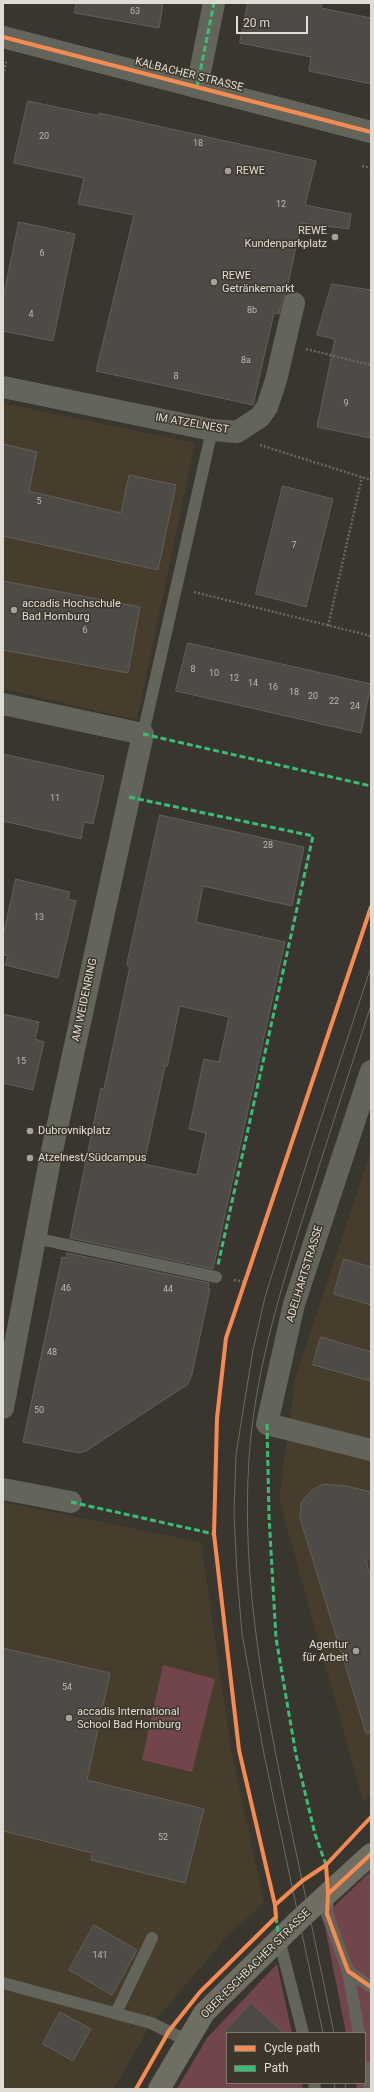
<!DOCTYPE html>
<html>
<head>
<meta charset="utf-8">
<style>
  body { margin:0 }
  #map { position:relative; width:374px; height:2092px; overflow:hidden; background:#39352f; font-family:Roboto,sans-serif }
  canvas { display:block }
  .frame { position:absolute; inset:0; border:4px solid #e0dcd5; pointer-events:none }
  .legend { position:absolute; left:226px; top:2032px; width:140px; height:52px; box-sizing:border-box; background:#3d362b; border:1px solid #7e786f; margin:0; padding:5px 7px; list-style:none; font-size:12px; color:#e0dcd5 }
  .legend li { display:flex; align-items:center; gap:8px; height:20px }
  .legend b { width:20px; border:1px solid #7e786f }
  .scale { position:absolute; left:236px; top:16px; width:72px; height:18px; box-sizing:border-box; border:2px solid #e0dcd5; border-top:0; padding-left:5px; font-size:12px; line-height:14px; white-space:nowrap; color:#e0dcd5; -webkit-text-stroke:3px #3d362b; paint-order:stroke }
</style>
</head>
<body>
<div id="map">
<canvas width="374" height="2092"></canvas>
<div class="frame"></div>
<ul class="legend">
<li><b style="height:5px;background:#f68b52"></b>Cycle path</li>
<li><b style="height:5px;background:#3abd76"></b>Path</li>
</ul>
<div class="scale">20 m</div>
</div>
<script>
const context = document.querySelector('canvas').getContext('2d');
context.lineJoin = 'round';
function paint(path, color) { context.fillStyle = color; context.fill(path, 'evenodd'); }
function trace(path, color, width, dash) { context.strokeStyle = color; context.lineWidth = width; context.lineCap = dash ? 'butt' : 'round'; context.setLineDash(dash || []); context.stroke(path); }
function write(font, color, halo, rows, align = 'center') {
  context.font = font + ' Roboto,sans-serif'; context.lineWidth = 3; context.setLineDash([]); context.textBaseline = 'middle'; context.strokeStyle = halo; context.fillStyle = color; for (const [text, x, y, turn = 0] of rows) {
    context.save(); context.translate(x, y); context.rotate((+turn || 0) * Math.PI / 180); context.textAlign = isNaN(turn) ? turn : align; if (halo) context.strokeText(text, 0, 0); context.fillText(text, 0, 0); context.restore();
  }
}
paint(new Path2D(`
  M3,403L195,443L137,720L3,689Z
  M371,1150V1794L363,1801L279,1499L295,1379Z
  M3,1502L201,1542L231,1748L264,1903L229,1934L148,2029L114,2089H3Z`), '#463d2d');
paint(new Path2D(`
  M163,1665L215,1679L192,1772L142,1760Z
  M371,1871V2089H357L356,2083H365V2033H346L323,1917Z
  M277,1964L292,2033H227V2083H302L303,2089H177L207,2038Z`), '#72444b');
const building = new Path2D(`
  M76,3H163L159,28L75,13Z
  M248,3H322L321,8L371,18V84L309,71L311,57L240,43Z
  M28,101L99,116V113L316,161L305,205L351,214L349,229L301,223L286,294L282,300L279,314L274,313L253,405L96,371L134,215L78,204L84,178L14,163Z
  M19,222L75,234L53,341L3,331V299Z
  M332,284L371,290V438L317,427L335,339L317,335Z
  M3,444L37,452L29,491L121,513L129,475L176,485L158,570L3,536Z
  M283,486L333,499L306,607L256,594Z
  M3,581L140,607L128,673L3,650Z
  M188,643L371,684L361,733L176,691Z
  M3,754L104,776L93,824L84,822L81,839L3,821Z
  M160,815L304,847L292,906L203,886L196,922L285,942L213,1269L70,1238L101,1088L104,1089L130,966L127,965ZM180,1006L229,1017L219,1062L204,1059L189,1129L206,1133L197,1175L144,1164L165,1066H167Z
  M16,879L70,892L68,899L76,901L58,978L5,965L8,956L3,955V936Z
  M3,1014L39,1022L35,1039L44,1042L33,1090L3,1083Z
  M67,1253L209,1283L208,1289H210L192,1374L188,1384L86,1451L79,1453L23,1442L62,1257L66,1258Z
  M344,1259L371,1267V1305L334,1294Z
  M321,1337L371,1352V1381L313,1365Z
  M324,1484L346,1486L371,1492V1556L366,1562L371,1578V1733H366L300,1518L301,1503L312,1490Z
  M3,1648L110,1673L87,1780L204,1809L185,1883L91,1860L92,1853L3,1831Z
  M94,1925L137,1950L112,1995L69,1970Z
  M251,2003L284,2033H223Z
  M60,2012L91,2029L73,2061L43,2044Z`);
paint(building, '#4e4a46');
trace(building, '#625e5a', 1);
trace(new Path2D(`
  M3,75L6,62
  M362,166L371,168
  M306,349L371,365
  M260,445L371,480
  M194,592L371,636
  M328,626L362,477
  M234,1280L245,1282`), '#696860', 2.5, [2, 2]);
trace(new Path2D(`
  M143,734L212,430
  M35,1238L216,1277
  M328,1894L327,1914L348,1971L371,1987
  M279,1939L303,2033
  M348,1971L359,2033
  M3,1983L151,2023L188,2041
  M116,2013L152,1938
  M365,2067L368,2083
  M314,2083L315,2089`), '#64655a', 12);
trace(new Path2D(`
  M3,37L371,132
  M197,87L214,3
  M3,387L212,430L237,432L260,417L267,407L276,380L294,303
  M3,704L143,734L50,1160L3,1408
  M371,1071L294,1304L267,1424L371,1450
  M3,1489L71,1502`), '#64655a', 22);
trace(new Path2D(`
  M159,2089L204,2013L300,1919L371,1854`), '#6e6e62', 22);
trace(new Path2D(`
  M323,2033L264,1754L242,1634L237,1574L234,1513L236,1454L253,1350L265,1297L311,1149L371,967
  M334,2033C319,1960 304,1888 288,1815C264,1698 241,1579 249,1459C254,1380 277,1302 300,1227C323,1153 347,1079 371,1005
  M334,2083L335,2089
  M345,2083L346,2089`), '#6d6c64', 1);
trace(new Path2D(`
  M197,87L214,3
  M143,734L371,786
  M129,797L313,836L218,1265
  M267,1424L269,1516L276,1638L296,1755L315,1834L326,1865
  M71,1502L214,1534
  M276,1917L279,1939`), '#3abd76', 3, [6, 3]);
trace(new Path2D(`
  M3,37L371,132
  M326,1865L328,1894L327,1914L348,1971L371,1987
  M328,1894L371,1854
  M275,1905L302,1881L326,1865L371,1817
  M136,2089L169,2031L200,1992L276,1917L275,1905L239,1750L214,1534L217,1418L226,1338L371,907`), '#f68b52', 4);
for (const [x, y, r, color] of [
  [228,171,4,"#a6a29b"],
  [335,237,4,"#a6a29b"],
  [214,282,4,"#a6a29b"],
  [14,610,4,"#a6a29b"],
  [30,1131,4,"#a6a29b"],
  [30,1158,4,"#a6a29b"],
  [356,1651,4,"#a6a29b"],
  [69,1718,4,"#a6a29b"]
]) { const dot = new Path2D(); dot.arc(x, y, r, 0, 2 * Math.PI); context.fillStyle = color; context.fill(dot); trace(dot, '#3d362b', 1.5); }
write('9px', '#bcb8b1', null, [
  ["63",135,12],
  ["20",44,137],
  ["18",198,144],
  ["12",281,205],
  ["6",42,254],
  ["8b",252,311],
  ["4",31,315],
  ["8a",246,361],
  ["8",176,377],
  ["9",346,404],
  ["5",39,502],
  ["7",294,546],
  ["6",85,631],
  ["8",193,670],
  ["10",214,674],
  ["12",234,679],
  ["14",253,684],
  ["16",273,688],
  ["18",294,693],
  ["20",313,697],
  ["22",334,702],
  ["24",355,707],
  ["11",55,799],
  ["28",268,846],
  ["13",39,918],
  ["15",21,1062],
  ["46",66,1289],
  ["44",168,1290],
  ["48",52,1353],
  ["50",39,1411],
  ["54",67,1688],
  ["52",163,1838],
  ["141",100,1956]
]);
write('11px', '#e0dcd5', '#3d362b', [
  ["KALBACHER STRASSE",189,75,14],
  ["IM ATZELNEST",192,424,10],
  ["AM WEIDENRING",85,1000,-78],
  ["ADELHARTSTRASSE",305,1274,-73],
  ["OBER-ESCHBACHER STRASSE",256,1964,-45]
]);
write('11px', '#e0dcd5', '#3d362b', [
  ["REWE",236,171],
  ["REWE",327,231,"right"],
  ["Kundenparkplatz",327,244,"right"],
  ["REWE",222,276],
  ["Getränkemarkt",222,289],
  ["accadis Hochschule",22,604],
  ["Bad Homburg",22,617],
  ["Dubrovnikplatz",38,1131],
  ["Atzelnest/Südcampus",38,1158],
  ["Agentur",348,1645,"right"],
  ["für Arbeit",348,1658,"right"],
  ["accadis International",77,1712],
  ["School Bad Homburg",77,1725]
], 'left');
</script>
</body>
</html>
